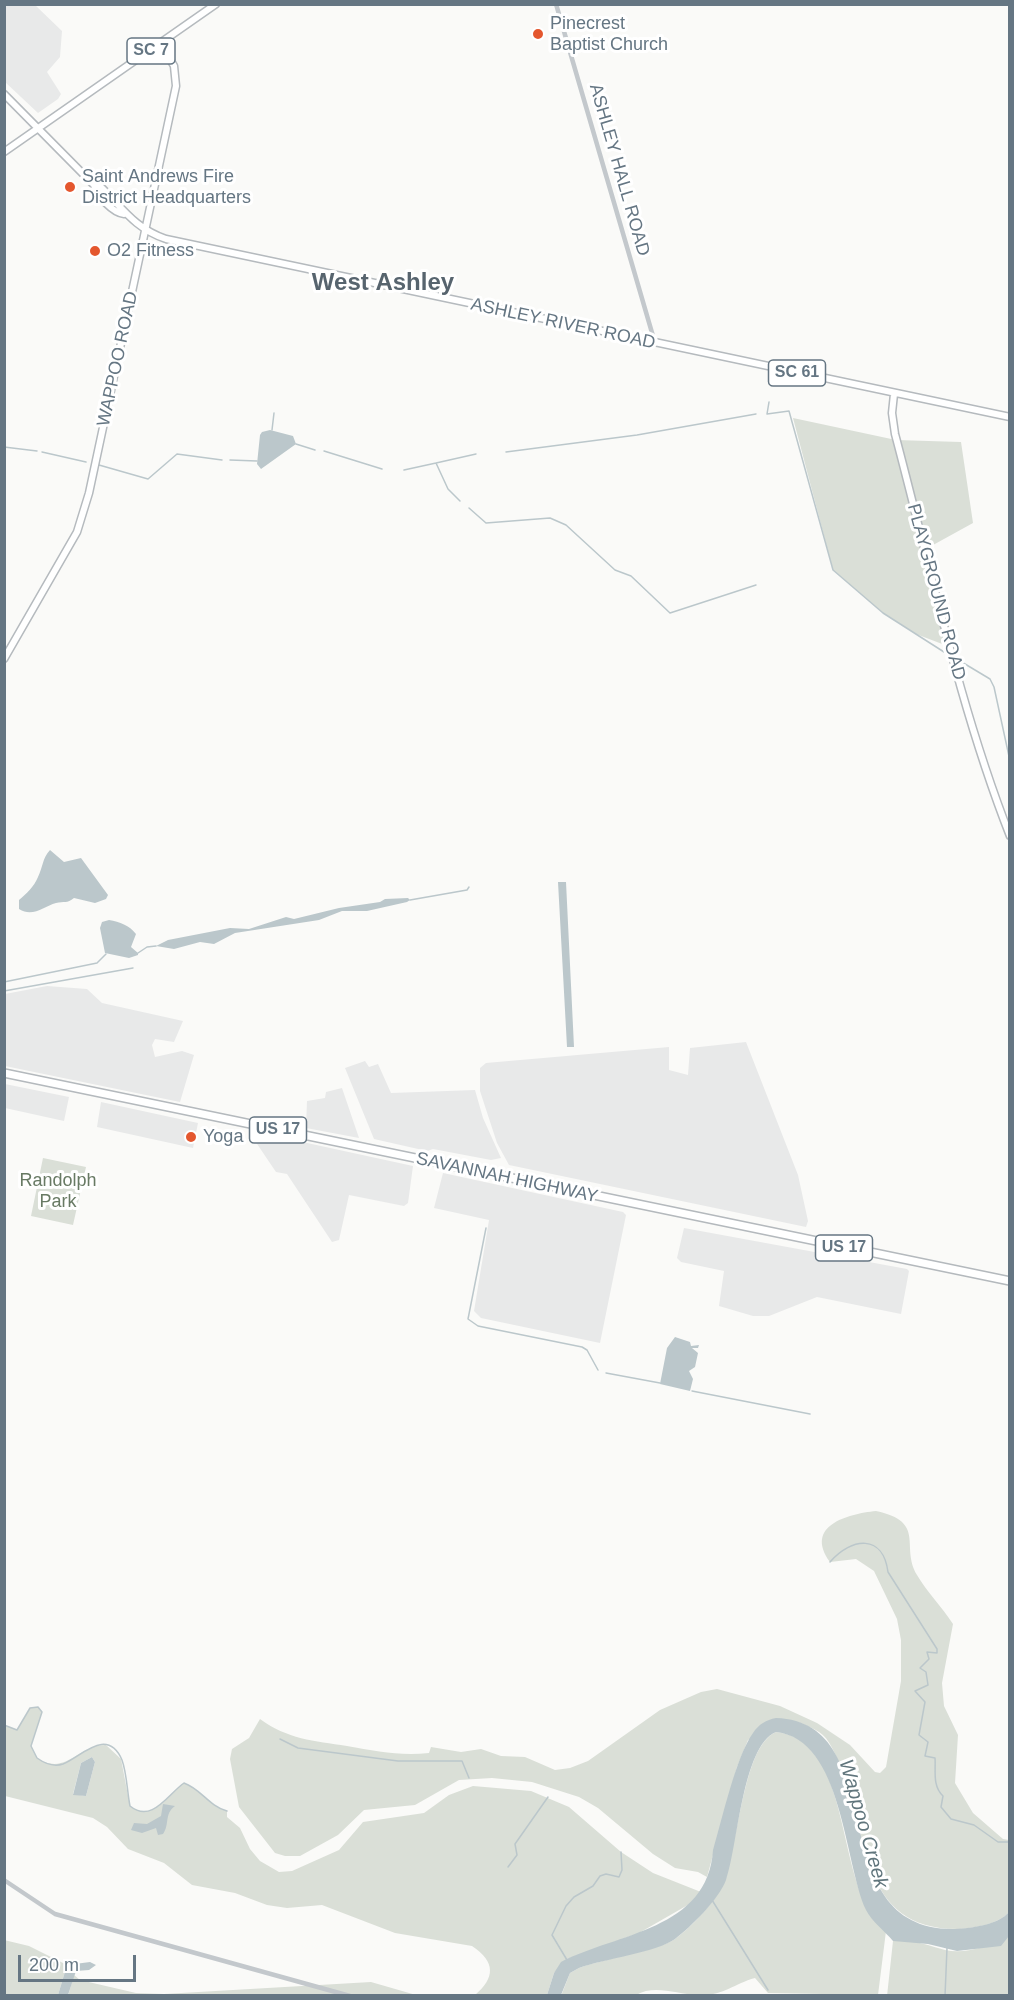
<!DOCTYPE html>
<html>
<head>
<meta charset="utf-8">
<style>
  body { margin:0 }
  #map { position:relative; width:1014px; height:2000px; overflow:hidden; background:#fafaf8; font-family:Arial,sans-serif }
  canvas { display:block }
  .frame { position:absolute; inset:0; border:6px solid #657683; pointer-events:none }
  .scale { position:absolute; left:18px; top:1955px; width:118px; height:27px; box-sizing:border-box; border:3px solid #657683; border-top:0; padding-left:8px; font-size:18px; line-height:21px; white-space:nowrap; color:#657683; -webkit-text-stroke:4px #fff; paint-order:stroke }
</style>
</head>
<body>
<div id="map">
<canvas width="1014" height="2000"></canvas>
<div class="frame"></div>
<div class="scale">200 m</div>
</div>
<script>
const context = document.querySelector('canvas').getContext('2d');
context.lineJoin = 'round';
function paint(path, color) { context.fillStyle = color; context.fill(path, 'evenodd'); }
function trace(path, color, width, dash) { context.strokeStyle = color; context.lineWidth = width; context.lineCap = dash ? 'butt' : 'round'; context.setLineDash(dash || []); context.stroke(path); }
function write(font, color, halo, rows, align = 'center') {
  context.font = font + ' Arial,sans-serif'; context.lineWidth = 6; context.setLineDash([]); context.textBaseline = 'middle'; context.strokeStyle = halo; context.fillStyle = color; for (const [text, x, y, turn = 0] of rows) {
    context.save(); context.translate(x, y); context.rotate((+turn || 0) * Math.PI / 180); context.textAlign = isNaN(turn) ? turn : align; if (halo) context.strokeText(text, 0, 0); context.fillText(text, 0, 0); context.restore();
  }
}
paint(new Path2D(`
  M4,5H35L62,31L60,57L47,72L61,94L58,99L38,113L5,82Z
  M47,986L87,989L102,1003L183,1021L174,1042L155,1039L152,1045L155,1057L182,1051L194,1055L180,1102L5,1066V994Z
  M746,1042L798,1175L808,1221L806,1227L509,1165L497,1143L480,1091V1068L486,1063L669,1047V1070L688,1075L690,1048Z
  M365,1061L369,1067L378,1064L391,1093L475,1090L483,1118L501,1158L491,1160L433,1149L427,1151L374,1139L345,1068Z
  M5,1084L69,1097L64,1121L5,1108Z
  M342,1088L359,1138L306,1128L307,1101L325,1098L326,1092Z
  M101,1102L198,1123L193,1148L97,1127Z
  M252,1131L413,1166L408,1203L404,1206L349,1195L339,1240L332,1242L287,1174L276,1172L253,1138Z
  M443,1173L623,1212L626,1215L600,1343L481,1318L474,1311L489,1220L434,1208Z
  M684,1228L907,1269L909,1271L901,1314L817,1297L769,1316H753L719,1306L724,1271L681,1262L677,1258Z`), '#e8e9e9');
paint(new Path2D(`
  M793,418L896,440L961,442L973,523L924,550L950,647L916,634L883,613L833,570Z
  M43,1158L86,1167L73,1225L31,1216Z
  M876,1511C927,1522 900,1546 917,1575C927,1592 942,1607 953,1624L942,1683L944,1706L958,1735L955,1783L973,1813L1003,1839L1009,1840V1912C999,1924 975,1928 959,1929C858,1930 870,1834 840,1766C835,1754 830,1739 819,1732C813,1728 805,1725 798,1722L748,1740L737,1767L707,1877L698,1872L675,1868L653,1854L598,1808L579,1797L532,1782L492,1778L459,1780L415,1805L364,1810L338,1835L300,1856H285L275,1853L239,1807L230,1759L232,1749L249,1738L260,1719C287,1739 314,1741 347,1746C376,1751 399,1756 429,1753L431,1747L461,1752L481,1749L501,1756L525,1757L555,1770L570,1768L588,1761L660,1710L701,1692L717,1689L780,1706L817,1723L850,1745L875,1772L880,1773L886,1767L901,1681V1640L897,1619L874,1571L856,1559L830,1562C804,1526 847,1514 876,1511Z
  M38,1707L42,1712L31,1746L37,1758C66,1777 78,1744 106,1745L121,1759L130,1806C153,1824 168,1794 184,1783C201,1789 209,1806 227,1811V1817L240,1828L250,1849L260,1861L279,1872L292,1871L339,1850L363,1822L424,1813L449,1795L473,1786L531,1791L569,1807L621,1852L653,1873L701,1892L693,1902L639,1933L567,1959L554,1973L547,1995H475C495,1978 496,1962 472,1946L395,1933L322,1905L287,1908L267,1905L235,1893L192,1885L164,1863L128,1849L107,1827L93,1818L5,1796V1725L17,1730L30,1708ZM92,1757L95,1762L86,1796L73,1794L81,1763Z
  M776,1732C857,1740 832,1891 886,1931L878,1995L768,1993L755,1978C733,1984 722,1997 697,1995C677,1994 654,1984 636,1995L561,1996L570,1973L579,1968C602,1959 660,1950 675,1939C690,1928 706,1911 716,1896C740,1860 739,1748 776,1732Z
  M1009,1936V1995L887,1996L893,1941C909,1938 929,1946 945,1950C966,1955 990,1945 1009,1936Z
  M4,1940L29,1946L67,1965L58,1995H5Z
  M74,1975L80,1980L136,1993L164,1994L371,1982L416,1995L68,1996Z`), '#dadfd7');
paint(new Path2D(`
  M270,430L293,436L296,444L261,469L257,464L260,435L262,432Z
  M50,850L64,862L81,858L108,895L106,899L95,903L74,898C67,904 64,901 56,903C44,906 33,918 19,909V900C26,894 34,887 38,877C43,867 42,859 50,850Z
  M558,882H566L574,1047H567Z
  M408,898L410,900L407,902L367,911H342L319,920L235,933L214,944L200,942L174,949L156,946L168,940L230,928L249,929L286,917L294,919L339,908L380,902L385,899Z
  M109,920C120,922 129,925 136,934L131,947L138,953V955L129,958L105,953L100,928L102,922Z
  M675,1337L690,1342L691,1346L699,1345L698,1348H692L698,1353L695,1367L689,1371L693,1379L690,1391L660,1384L667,1348Z
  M776,1718C895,1722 818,1931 955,1929C972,1928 998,1925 1009,1912V1936L1001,1946L957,1951L928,1944L893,1941C885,1931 872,1922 866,1910C844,1862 843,1739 776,1732C742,1746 738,1847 726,1880C719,1899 691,1927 675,1939C658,1952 603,1959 579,1968L570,1973L561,1995H547L554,1973L561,1962C617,1933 708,1930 713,1850C722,1820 736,1756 753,1733C759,1724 766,1720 776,1718Z
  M92,1757L95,1762L86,1796L73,1795L81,1763Z
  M163,1804L175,1806C164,1814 170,1824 163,1834L158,1835L156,1828L142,1833L131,1830L134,1823L147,1824L161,1816Z
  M90,1962L96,1965L89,1970L76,1971L68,1995H58L67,1965Z`), '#bbc7cb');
trace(new Path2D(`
  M769,402L767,414L789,411L833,570L883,613L944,652L948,651
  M272,430L274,413
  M296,444L315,450
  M4,447L37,451
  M324,451L382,469
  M42,452L86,462
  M506,452L637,435L756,414
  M230,460L257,461
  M436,463L476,454
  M99,465L148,479L177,454L222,460
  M404,470L436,463L448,489L460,501
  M469,508L486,523L550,518L566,525L615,570L631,576L670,613L756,585
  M955,650L960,661L990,679L994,687L1010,761
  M410,900L467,890L469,887
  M138,953L147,947L156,946
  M4,982L97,963L106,954
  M4,991L133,968
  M486,1228L468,1319L478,1326L582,1347L587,1350L598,1370
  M606,1373L660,1383
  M692,1391L810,1414
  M830,1562C852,1537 883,1534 888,1572L937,1649V1653L927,1652L929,1659L920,1668L926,1672L928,1685L915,1691L925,1702L919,1735L928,1742L925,1756L935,1758C936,1770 932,1786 943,1796L941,1807L951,1819L974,1825L998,1842H1010
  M4,1725L17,1730L30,1708L38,1707L42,1712L31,1746L37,1758C44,1763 54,1767 63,1764C81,1757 107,1726 122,1760C127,1774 127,1791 130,1806C152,1824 168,1794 184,1783C201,1789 209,1806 227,1811
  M280,1739L298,1748L398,1761H462L469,1778
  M508,1867L517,1855L515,1844L548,1797
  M712,1900L768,1990
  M567,1960L552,1935L566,1906L574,1897L593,1886L600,1876L606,1874L619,1877L622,1870L621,1852
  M945,1996L947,1948`), '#bbc7cb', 1.5);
const major = new Path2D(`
  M4,94L94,185C97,196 113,213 124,214
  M4,152L216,4
  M94,185L101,187C123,209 136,229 166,239L1010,417
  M894,394L892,413L895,434C931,569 959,706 1010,836
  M4,659L77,532L89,493L176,86L174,66L161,44`);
const highway = new Path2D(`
  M4,1073L1010,1281`);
trace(major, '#b5babe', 9);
trace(highway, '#b4b9bd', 10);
trace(new Path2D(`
  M556,4L655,343
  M4,1880L55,1914L350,1996`), '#c3c8cc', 4.5);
trace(major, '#fff', 6);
trace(highway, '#fff', 7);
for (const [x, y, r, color] of [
  [538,34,6,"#e4572e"],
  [70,187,6,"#e4572e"],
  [95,251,6,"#e4572e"],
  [191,1137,6,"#e4572e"]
]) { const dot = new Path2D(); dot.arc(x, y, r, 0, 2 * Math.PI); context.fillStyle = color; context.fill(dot); trace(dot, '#fff', 2); }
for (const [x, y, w] of [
  [151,51,48],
  [797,373,57],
  [278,1130,57],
  [844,1248,57]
]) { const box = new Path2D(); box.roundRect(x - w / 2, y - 13, w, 26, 4.5); context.fillStyle = '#fff'; context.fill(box); trace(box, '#657683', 1.5); }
write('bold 16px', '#657683', null, [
  ["SC 7",151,51],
  ["SC 61",797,373],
  ["US 17",278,1130],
  ["US 17",844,1248]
]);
write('18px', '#657683', '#fff', [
  ["Pinecrest",550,24],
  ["Baptist Church",550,45],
  ["Saint Andrews Fire",82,177],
  ["District Headquarters",82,198],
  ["O2 Fitness",107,251],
  ["Yoga",203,1137]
], 'left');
write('18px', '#657683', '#fff', [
  ["ASHLEY HALL ROAD",619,170,74],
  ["ASHLEY RIVER ROAD",563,324,12],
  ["WAPPOO ROAD",118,359,-78],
  ["PLAYGROUND ROAD",936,592,75],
  ["SAVANNAH HIGHWAY",507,1178,12]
]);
write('18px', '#687a64', '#fff', [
  ["Randolph",58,1181],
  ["Park",58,1202]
]);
write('italic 20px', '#60757c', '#fff', [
  ["Wappoo Creek",863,1824,74]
]);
write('bold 24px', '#57646e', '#fff', [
  ["West Ashley",383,283]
]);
</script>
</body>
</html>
